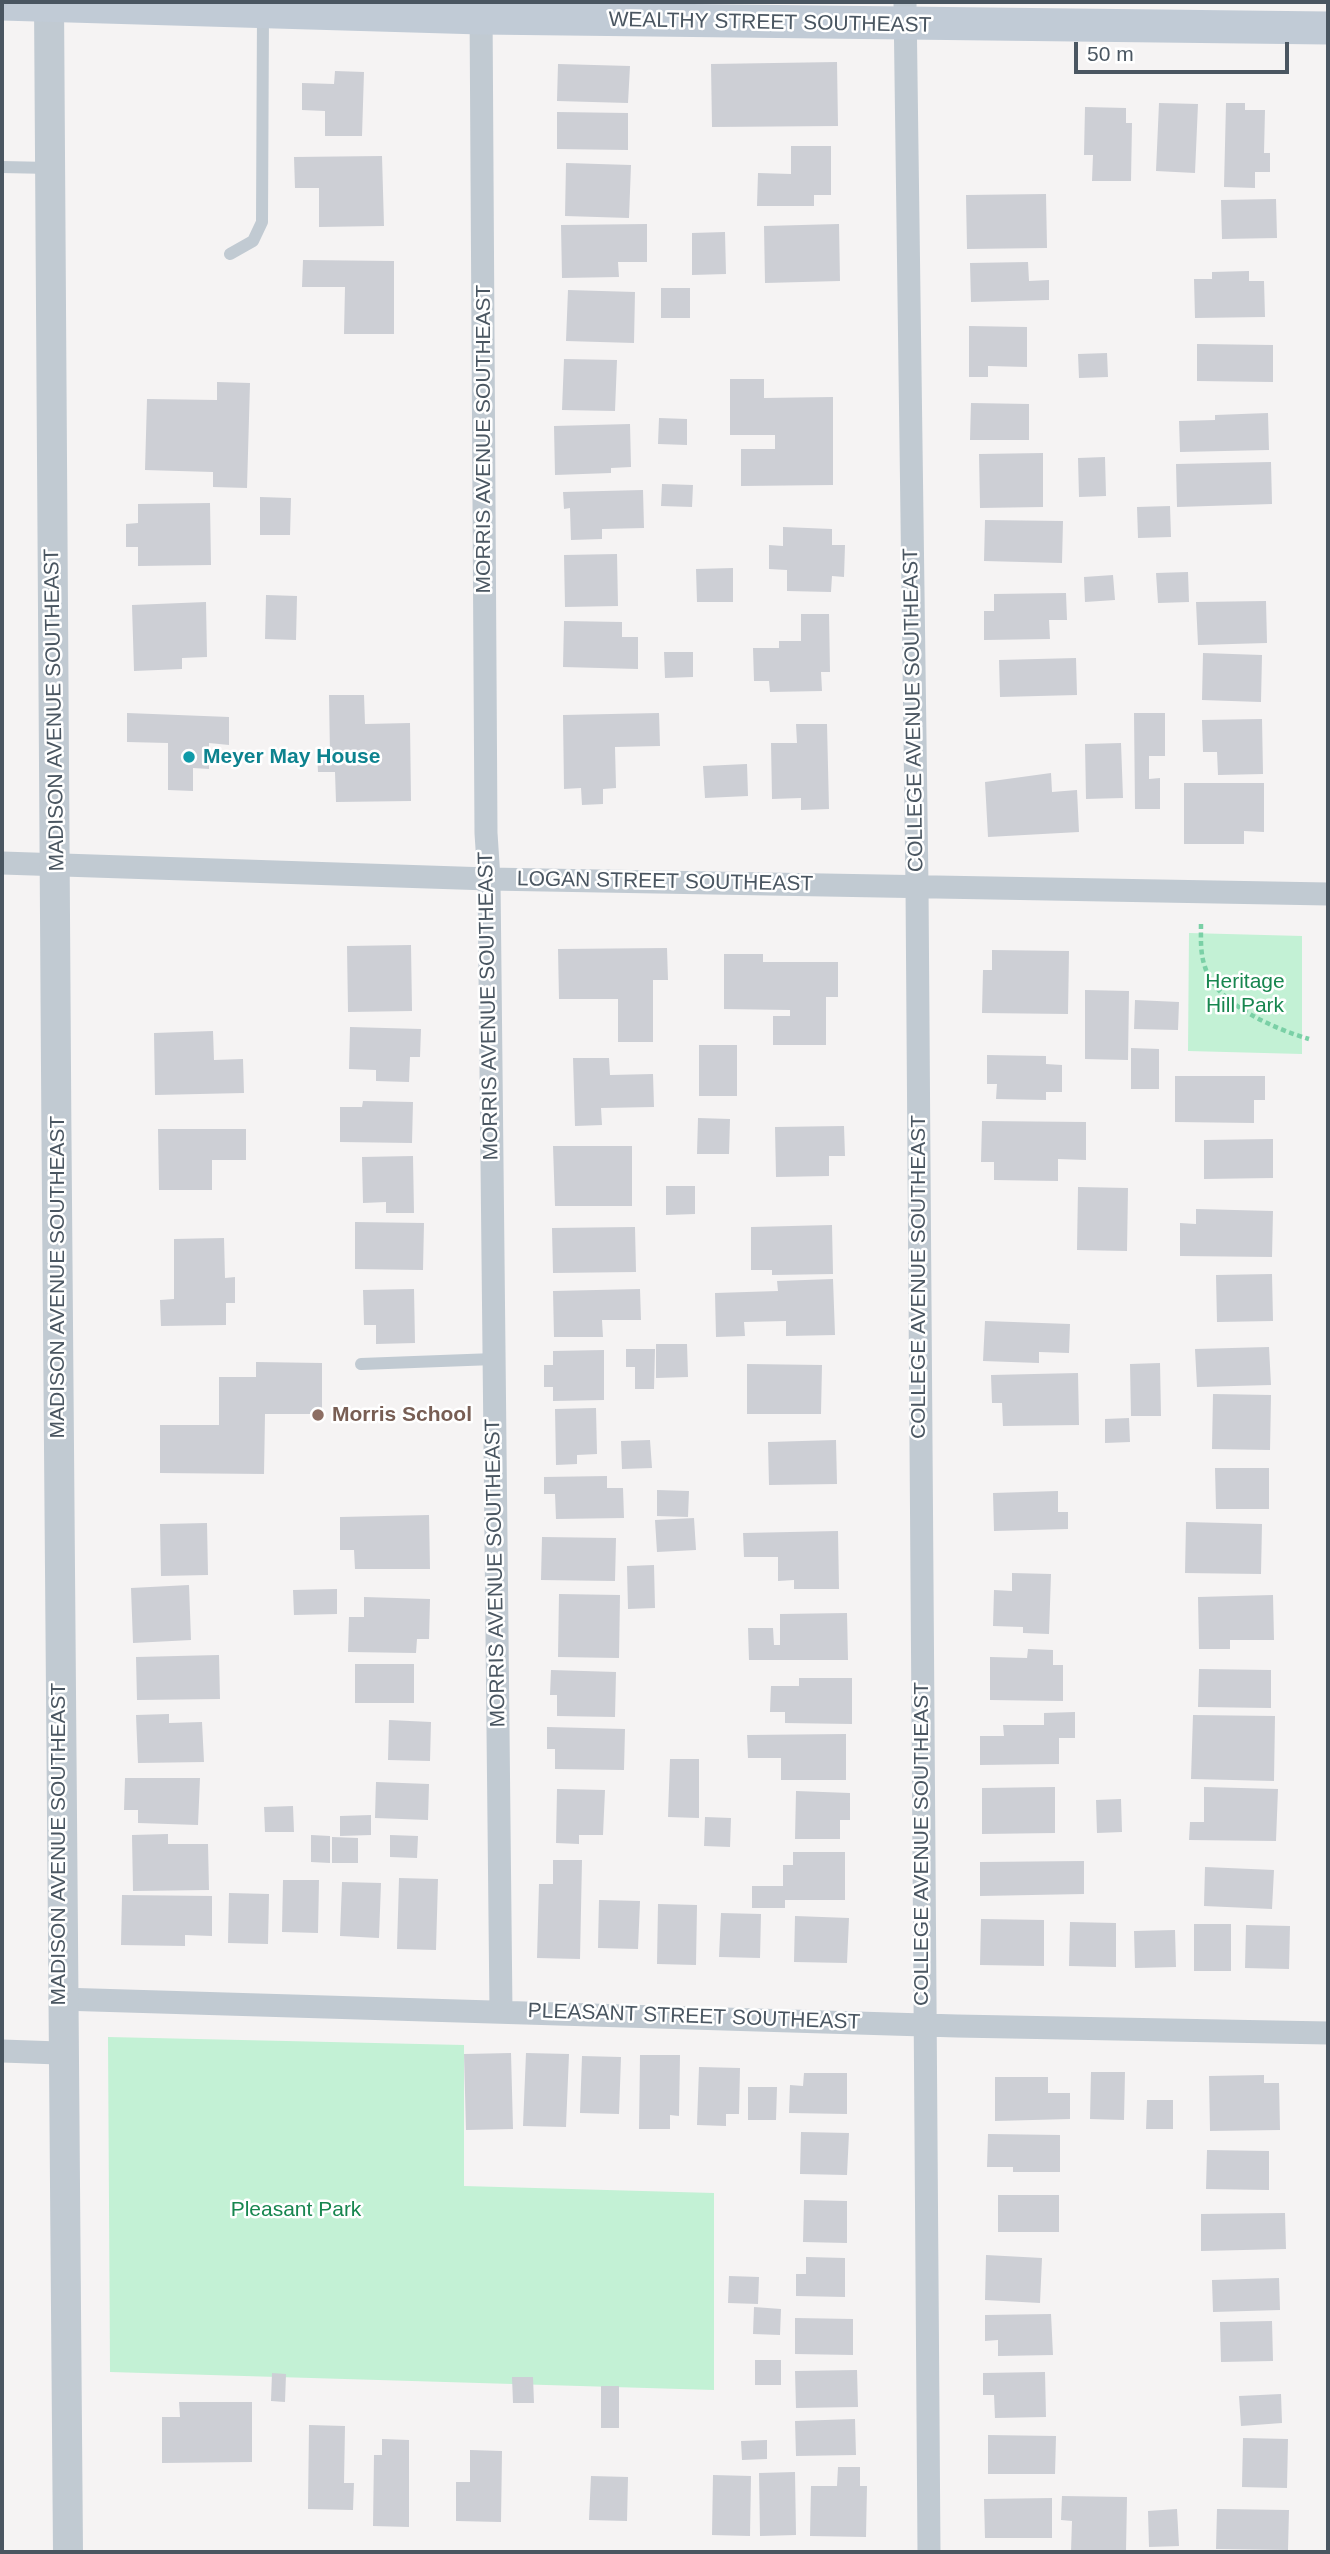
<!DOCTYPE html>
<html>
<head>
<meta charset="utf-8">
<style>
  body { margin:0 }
  #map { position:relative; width:1330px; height:2554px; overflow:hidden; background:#f5f3f3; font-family:Arial,sans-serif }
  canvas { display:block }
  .frame { position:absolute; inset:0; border:4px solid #4a5661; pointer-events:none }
  .scale { position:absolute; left:1074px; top:42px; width:215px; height:32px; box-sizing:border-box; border:4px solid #4a5661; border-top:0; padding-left:9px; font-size:21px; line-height:24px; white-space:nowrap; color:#4a5661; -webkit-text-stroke:5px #fff; paint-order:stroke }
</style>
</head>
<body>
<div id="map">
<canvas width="1330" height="2554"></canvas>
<div class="frame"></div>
<div class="scale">50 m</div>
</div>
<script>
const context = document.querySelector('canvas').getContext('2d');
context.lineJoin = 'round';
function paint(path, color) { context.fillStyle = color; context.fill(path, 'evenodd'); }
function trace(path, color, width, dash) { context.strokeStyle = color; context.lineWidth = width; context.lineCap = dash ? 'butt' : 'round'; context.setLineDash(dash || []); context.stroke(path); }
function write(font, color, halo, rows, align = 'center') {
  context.font = font + ' Arial,sans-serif'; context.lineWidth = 5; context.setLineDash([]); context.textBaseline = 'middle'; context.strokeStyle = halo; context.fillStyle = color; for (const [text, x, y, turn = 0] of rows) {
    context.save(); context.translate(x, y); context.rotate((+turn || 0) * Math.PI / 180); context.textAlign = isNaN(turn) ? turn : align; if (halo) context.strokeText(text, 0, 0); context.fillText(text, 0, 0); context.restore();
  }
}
paint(new Path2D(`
  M1189,933L1302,936V1054L1188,1051Z
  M108,2037L464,2045V2186L714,2193V2390L110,2372Z`), '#c3f1d5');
paint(new Path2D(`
  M837,62L838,126L712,127L711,64Z
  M558,64L630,66L628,103L557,101Z
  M335,71L364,72L362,136H325V111L302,110V83L334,84Z
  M1159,103L1198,104L1195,173L1156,171Z
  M1226,103H1245V110H1265L1264,153H1270V172H1255V188L1224,187Z
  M1085,107L1126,108V123H1132L1131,181H1092L1093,155H1084Z
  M557,112L628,113V150L557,149Z
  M791,146H831V195H814V206H757L758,173L791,174Z
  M382,156L384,226L319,227V188H295L294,157Z
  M566,163L631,165L629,218L565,216Z
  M1046,194L1047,248L967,249L966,195Z
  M1276,199L1277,238L1222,239L1221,200Z
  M647,224V262H618L619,277L562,278L561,225Z
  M839,224L840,281L765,283L764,226Z
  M725,232L726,274L692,275V233Z
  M303,260L394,261V334H344L345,287H302Z
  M1028,262L1029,281L1049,280V300L971,302L970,263Z
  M1249,271V281H1264L1265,317L1195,318L1194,279H1212V272Z
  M661,288H690V318H661Z
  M568,290L635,292L634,343L566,341Z
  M969,326L1027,327V367L988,366V377H969Z
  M1197,344L1273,345V382L1197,381Z
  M1107,353L1108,377L1079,378L1078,354Z
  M564,359L617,360L615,411L562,410Z
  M730,379H764V398L833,397V485L741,486V449H775V435H730Z
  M217,382L250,383L247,488L213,487V472L145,470L147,399L217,400Z
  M971,403L1029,404V440H970Z
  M1268,413L1269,450L1180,452L1179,421L1215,420V415Z
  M659,418L687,419V445L658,444Z
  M630,424L631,467L611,468V473L555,475L554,426Z
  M1043,453V507L980,508L979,454Z
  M1105,457L1106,496L1079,497L1078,458Z
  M1271,462L1272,504L1177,507L1176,464Z
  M662,484L693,485L692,507L661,506Z
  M643,490L644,528L602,529V539L571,540L570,508L564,509L563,492Z
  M260,497L291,498L290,535H260Z
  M210,503L211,565L138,566V547H126V524L138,523V504Z
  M1170,506L1171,537L1138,538L1137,507Z
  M985,520L1063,521L1062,563L984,561Z
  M783,527L832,529V545H845L844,577L832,576L831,592L787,591V570L769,569V545L783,546Z
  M617,554L618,606L565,607L564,555Z
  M733,568V602H697L696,569Z
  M1188,572L1189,602L1158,603L1156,573Z
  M1113,575L1115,600L1085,602L1084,577Z
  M1066,593L1067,620H1049L1050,639L984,640V611H994V594Z
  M266,595L297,596L296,640L265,639Z
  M1266,601L1267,643L1198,645L1196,602Z
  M206,602L207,657L182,658V669L134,671L132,605Z
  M801,614H829L830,672H821L822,691L770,692L769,681H754L753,648H779V641H801Z
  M564,621L622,622V637H638V669L563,667Z
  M664,652H693V677L665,678Z
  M1203,653L1262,655L1261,702L1202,700Z
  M1076,658L1077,695L1000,697L999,660Z
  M329,695H364L365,724L410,723L411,801L336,802L335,772H318L317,755H330Z
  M127,713L229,717V745L209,743V769L193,768V791L168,790V743L127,742Z
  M659,713L660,746L615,747L616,788L603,789V804L582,805L581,788L564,789L563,715Z
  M1134,713H1165V756H1149V779L1160,778V809H1135Z
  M1262,719L1263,774L1218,775L1217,752H1203L1202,720Z
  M796,724H827L829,809L801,810V798L772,799L771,743H797Z
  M1121,743L1123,798L1086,799L1085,744Z
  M747,764L748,796L705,798L703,766Z
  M1051,773L1052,792L1077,790L1079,832L988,837L985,782Z
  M1184,783H1264V832L1244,831V844H1184Z
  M411,945L412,1011L348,1012L347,946Z
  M667,948L668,980H653V1042H618V999H559L558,949Z
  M992,950L1069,951L1068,1014L982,1013L983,970H992Z
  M724,954H763V962H838V997H826V1045H773V1016H790V1010L724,1009Z
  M1085,990L1129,991L1128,1060L1085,1059Z
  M1135,1000L1179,1002L1178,1030L1134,1029Z
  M350,1027L421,1029L420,1057H410L409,1082L376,1081V1070L349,1069Z
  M213,1031L214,1060L243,1059L244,1093L155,1095L154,1033Z
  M699,1045H737V1096H699Z
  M1131,1048L1159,1049V1089H1131Z
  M987,1055L1046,1056V1064L1062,1065V1092H1046V1100L996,1099L997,1084H987Z
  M573,1058H609L610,1075L653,1074L654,1107L601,1108L602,1125L575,1126Z
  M1175,1076H1265V1100H1254V1123L1175,1122Z
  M363,1101L413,1102L412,1143L340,1142V1107H362Z
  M698,1118L730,1119L729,1154H697Z
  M982,1121L1086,1122V1160L1058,1159V1181L994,1180V1162H981Z
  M844,1126L845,1156H829V1176L776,1177L775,1127Z
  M158,1129H246V1160H212V1190H159Z
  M1273,1139V1178L1204,1179V1140Z
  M553,1146H632V1206H555Z
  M413,1156L414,1213H386V1202L363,1203L362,1157Z
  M666,1186H695V1214L666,1215Z
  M1078,1187L1128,1188L1127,1251L1077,1250Z
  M1196,1209L1273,1211L1272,1257L1180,1256V1223L1196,1224Z
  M355,1222L424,1223L423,1270L355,1269Z
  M832,1225L833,1274L772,1275V1270H751V1227Z
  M635,1227L636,1272L553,1273L552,1228Z
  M224,1238L225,1278L235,1277V1303H226V1325L161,1326L160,1300L174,1299V1239Z
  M1272,1274L1273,1321L1217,1322L1216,1275Z
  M833,1279L835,1335L786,1336V1321L744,1322L745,1336L716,1337L715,1293L778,1291L777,1281Z
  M414,1289L415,1343L376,1344V1325H364L363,1290Z
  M640,1289L641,1320H602L603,1337H554L553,1291Z
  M985,1321L1070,1324L1069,1353L1039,1352V1363L983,1361Z
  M656,1344H687L688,1377L656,1378Z
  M1269,1347L1271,1385L1197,1387L1195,1349Z
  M626,1349H655L654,1389H635V1367H626Z
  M604,1350V1400L553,1401V1387H544V1365H553V1351Z
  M256,1362L322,1363V1414H265L264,1474L160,1473V1425H219V1377H256Z
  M1160,1363L1161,1416H1131L1130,1364Z
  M747,1364L822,1365L821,1414H747Z
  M1078,1373L1079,1425L1003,1426L1002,1403H992L991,1375Z
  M1213,1394L1271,1395L1270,1450L1212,1449Z
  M596,1408L597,1454L577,1455V1464L556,1465L555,1409Z
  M1129,1418L1130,1442L1105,1443V1419Z
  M650,1440L652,1468L622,1469L621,1441Z
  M836,1440L837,1484L769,1485L768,1442Z
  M1215,1468H1269V1509H1216Z
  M607,1476V1488H623L624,1518L556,1519L555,1494H544V1477Z
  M657,1490L689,1491L688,1517L657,1516Z
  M1058,1491V1512H1068V1529L994,1531L993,1493Z
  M429,1515L430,1569H355L354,1550H340V1517Z
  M694,1518L696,1550L657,1552L655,1520Z
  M1186,1522L1262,1524L1261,1574L1185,1573Z
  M207,1523L208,1575L161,1576L160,1524Z
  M838,1531L839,1589H794V1580L778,1581V1557H744L743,1533Z
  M542,1537L616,1538L615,1581L541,1580Z
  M654,1565L655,1608L628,1609L627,1566Z
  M1012,1573L1051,1574L1049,1634L1023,1633V1627L993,1626L994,1590L1012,1591Z
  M189,1585L191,1640L133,1643L131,1588Z
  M337,1589V1614L294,1615L293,1590Z
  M559,1594L620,1595L619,1658L558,1657Z
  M1273,1595L1274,1640H1230V1649H1199L1198,1597Z
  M364,1597L430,1599L429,1639H417L416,1653L348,1652L349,1617H364Z
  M847,1613L848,1660H749L748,1628H773L774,1645H780V1614Z
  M1028,1649L1053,1650V1665H1063V1701L990,1700V1657L1027,1658Z
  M219,1655L220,1699L137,1700L136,1657Z
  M355,1664H414V1703H355Z
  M1199,1669L1271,1670V1708L1198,1707Z
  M551,1670L616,1672L615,1717L557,1716V1695H550Z
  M799,1678H852V1724L785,1723V1712H770L771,1686H799Z
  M1075,1712V1738H1059V1764L980,1765V1736H1004L1003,1725H1044V1713Z
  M169,1714V1723L202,1722L204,1762L138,1763L136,1715Z
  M1193,1715L1275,1716L1274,1781L1191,1779Z
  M389,1720L431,1722L430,1761L388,1760Z
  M547,1727L625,1729L624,1770L555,1769V1749H547Z
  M846,1734V1780H781V1758H748L747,1735Z
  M670,1759H699V1818L668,1817Z
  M125,1778H200L198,1825L138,1823V1810H124Z
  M376,1782L429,1784L428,1820L375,1818Z
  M1055,1787V1833L982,1834V1788Z
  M1204,1787L1278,1789L1276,1841L1189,1840L1190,1822H1204Z
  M557,1789L605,1790L603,1835H579V1844L556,1843Z
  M796,1791L850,1793V1820H840V1839H795Z
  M1121,1799L1122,1832L1097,1833L1096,1800Z
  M293,1806L294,1832H265L264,1807Z
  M371,1815V1835L340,1836V1816Z
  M705,1817L731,1818L730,1847L704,1846Z
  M168,1834V1844H208L209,1890L133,1891L132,1835Z
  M311,1835L330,1836V1863L311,1862Z
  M390,1835L418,1836L417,1858L390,1857Z
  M332,1837L358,1838V1863H332Z
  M793,1852H845V1900H785V1908H752V1886H783V1865H793Z
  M553,1860H582L580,1959L537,1958L539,1884H553Z
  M1084,1861V1894L980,1896V1862Z
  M1205,1867L1274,1870L1272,1909L1204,1906Z
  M399,1878L438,1879L436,1950L397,1949Z
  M283,1880H319L318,1933L282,1932Z
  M342,1882L381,1883L379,1938L340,1936Z
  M229,1893L269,1894L268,1944L228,1943Z
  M122,1895L212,1896V1936L185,1935V1946L121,1945Z
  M599,1900L640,1901L638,1949L598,1948Z
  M658,1904L697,1905L696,1965L657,1964Z
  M721,1913L761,1914L760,1958L719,1957Z
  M795,1916L849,1918L847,1963L794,1962Z
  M981,1919L1044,1920V1966L980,1965Z
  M1070,1922L1116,1923V1967L1069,1966Z
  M1194,1924H1231V1971H1194Z
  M1246,1925L1290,1926L1289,1969L1245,1968Z
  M1175,1930L1176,1967L1135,1968L1134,1931Z
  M511,2053L513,2129L466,2130L464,2054Z
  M526,2053L569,2054L566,2127L523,2126Z
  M640,2055H680L679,2116L670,2115V2129H639Z
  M582,2056L621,2057L619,2114L580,2113Z
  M699,2067L740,2068L739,2114H726V2126L697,2125Z
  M1091,2072H1125L1124,2120L1090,2119Z
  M804,2073H847V2114L789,2113L790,2085L803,2086Z
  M1264,2075V2083H1279L1280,2130L1210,2131L1209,2076Z
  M995,2077H1048V2093H1070V2119L995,2121Z
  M748,2087H777L776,2120H748Z
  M1147,2100H1173V2129H1146Z
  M801,2132L849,2133L847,2175L800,2174Z
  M988,2134L1060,2135V2172H1013V2167H987Z
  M1207,2150L1269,2151V2190L1206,2189Z
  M998,2195H1059V2232H998Z
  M804,2200L847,2201V2243L803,2242Z
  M1285,2213L1286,2249L1201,2251V2214Z
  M986,2255L1042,2258L1040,2303L985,2300Z
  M806,2257L845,2258V2297L796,2296V2274H806Z
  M729,2276L759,2277L758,2304L728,2303Z
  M1279,2278L1280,2310L1213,2312L1212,2280Z
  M754,2307L781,2309L780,2335L753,2334Z
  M1051,2314L1053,2355L998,2356V2340L985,2341V2315Z
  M795,2318L853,2319V2355L795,2354Z
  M1272,2321L1273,2361L1221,2362L1220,2322Z
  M755,2360H781V2385H755Z
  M857,2370L858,2407L796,2408L795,2371Z
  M1045,2372L1046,2417L995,2418L994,2395H983V2373Z
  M272,2373L286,2374L285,2402L271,2401Z
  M512,2377H533L534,2403H513Z
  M601,2386H619V2428H601Z
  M1281,2394L1282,2423L1241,2426L1239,2396Z
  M179,2402H252V2462L162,2463V2417H180Z
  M855,2419L856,2455L796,2456L795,2421Z
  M309,2425L345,2426L344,2483H354L353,2510L308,2509Z
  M988,2435L1056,2436L1055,2474H988Z
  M1243,2438L1288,2439L1287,2488L1242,2487Z
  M382,2439L409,2440V2527L373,2526L374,2455H382Z
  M767,2440V2459L742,2460L741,2441Z
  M470,2450L502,2451L501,2522L456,2521V2482H470Z
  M838,2467H860V2486H867L866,2537L810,2536L811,2486H837Z
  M795,2472L796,2535L760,2536L759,2473Z
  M713,2475L751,2476L750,2536L712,2535Z
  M591,2476L628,2477L627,2521L589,2520Z
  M1062,2496L1127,2497L1126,2552H1071L1072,2521L1061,2520Z
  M1052,2498V2538H985L984,2499Z
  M1177,2509L1179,2546L1149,2547L1148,2511Z
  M1217,2509L1289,2510L1288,2550L1216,2549Z`), '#cdcfd5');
trace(new Path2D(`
  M1201,924C1201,938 1200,953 1205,967C1216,1004 1275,1029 1309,1039`), '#7ad0a6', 4.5, [5, 3.5]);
trace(new Path2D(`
  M2,167L50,168
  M230,254L253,241L262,222L263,12
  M361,1364L494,1359`), '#c1cad2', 12);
trace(new Path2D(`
  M905,2L917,886L929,2552
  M481,5L486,833L489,879L501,2011
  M2,863L489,879L1328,894
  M60,1999L957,2026L1328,2033
  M2,2051L59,2053`), '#c1cad2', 23);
trace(new Path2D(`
  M49,2C59,852 54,1702 68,2552`), '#c1cad2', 30);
trace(new Path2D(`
  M2,4L481,18L1328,28`), '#c1cbd6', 33);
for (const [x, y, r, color] of [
  [189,757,7,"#0f9aa8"],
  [318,1415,7,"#8d6e63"]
]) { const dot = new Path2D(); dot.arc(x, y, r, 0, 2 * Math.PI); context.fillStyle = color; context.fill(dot); trace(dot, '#fff', 2.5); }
write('21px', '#4a5661', '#fff', [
  ["WEALTHY STREET SOUTHEAST",770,23,1],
  ["MORRIS AVENUE SOUTHEAST",484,439,-90],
  ["MADISON AVENUE SOUTHEAST",55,710,-91],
  ["COLLEGE AVENUE SOUTHEAST",914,710,-91],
  ["LOGAN STREET SOUTHEAST",665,882,1],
  ["MORRIS AVENUE SOUTHEAST",489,1006,-91],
  ["MADISON AVENUE SOUTHEAST",58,1277,-90],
  ["COLLEGE AVENUE SOUTHEAST",919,1277,-90],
  ["MORRIS AVENUE SOUTHEAST",496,1573,-91],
  ["MADISON AVENUE SOUTHEAST",59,1844,-90],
  ["COLLEGE AVENUE SOUTHEAST",922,1844,-90],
  ["PLEASANT STREET SOUTHEAST",694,2017,2]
]);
write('bold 21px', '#0d838f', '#fff', [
  ["Meyer May House",203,757]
], 'left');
write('21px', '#17864f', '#fff', [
  ["Heritage",1245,982],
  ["Hill Park",1245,1006],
  ["Pleasant Park",296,2210]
]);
write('bold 21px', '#785e54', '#fff', [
  ["Morris School",332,1415]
], 'left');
</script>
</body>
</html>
